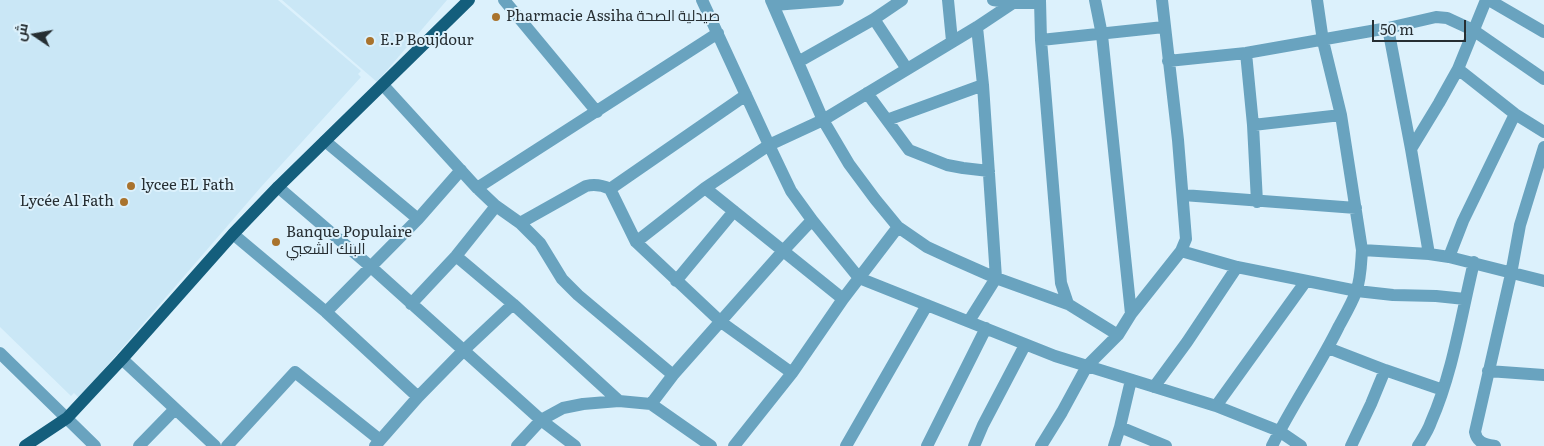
<!DOCTYPE html>
<html>
<head>
<meta charset="utf-8">
<style>
  body { margin:0 }
  #map { position:relative; width:1544px; height:446px; overflow:hidden; background:#dcf1fc; font-family:Literata,Cairo,serif }
  canvas { display:block }
  .north { position:absolute; left:10px; top:10px; width:50px; height:50px; -webkit-text-stroke:4px #dcf1fc; paint-order:stroke; rotate:282deg; font-size:14px; font-weight:700; line-height:20px; text-align:center; color:#262e32 }
  .north::after { content:''; display:block; margin:auto; width:18px; height:22px; background:#262e32; clip-path:polygon(50% 0,100% 100%,50% 72%,0 100%) }
  .scale { position:absolute; left:1372px; top:20px; width:94px; height:22px; box-sizing:border-box; border:2px solid #262e32; border-top:0; padding-left:6px; font-size:15px; line-height:18px; white-space:nowrap; color:#262e32; -webkit-text-stroke:4px #dcf1fc; paint-order:stroke }
</style>
</head>
<body>
<div id="map">
<canvas width="1544" height="446"></canvas>
<div class="north">ش</div>
<div class="scale">50 m</div>
</div>
<script>
const context = document.querySelector('canvas').getContext('2d');
context.lineJoin = 'round';
function paint(path, color) { context.fillStyle = color; context.fill(path, 'evenodd'); }
function trace(path, color, width, dash) { context.strokeStyle = color; context.lineWidth = width; context.lineCap = dash ? 'butt' : 'round'; context.setLineDash(dash || []); context.stroke(path); }
function write(font, color, halo, rows, align = 'center') {
  context.font = font + ' Literata,Cairo,serif'; context.lineWidth = 4; context.setLineDash([]); context.textBaseline = 'middle'; context.strokeStyle = halo; context.fillStyle = color; for (const [text, x, y, turn = 0] of rows) {
    context.save(); context.translate(x, y); context.rotate((+turn || 0) * Math.PI / 180); context.textAlign = isNaN(turn) ? turn : align; if (halo) context.strokeText(text, 0, 0); context.fillText(text, 0, 0); context.restore();
  }
}
paint(new Path2D(`
  M0,0H278L361,71L358,74L361,77L261,187L79,398L74,393L71,396L0,327Z
  M282,0H447L377,82Z`), '#cae7f6');
trace(new Path2D(`
  M504,0L597,112
  M702,0L769,145L823,120L977,27L1013,3
  M771,0L823,120L849,164L875,199L898,227L927,247L953,259L996,278L1068,304
  M948,0L952,41
  M993,0L1013,3H1040
  M1040,0L1041,40L1061,283L1068,304L1118,335
  M1095,0L1102,35L1131,314
  M1489,0L1544,32
  M774,5L838,0
  M874,19L907,69
  M1388,28L1411,149L1429,254
  M1041,40L1164,27
  M1246,53L1253,125L1257,202
  M1168,61L1246,53L1388,28L1436,17L1447,18L1473,30L1544,79
  M798,62L874,19L902,0
  M1458,69L1515,114L1544,132
  M383,85L477,188L496,206L520,223L540,243L562,279L578,295L673,375
  M867,93L909,150L947,165L963,168L989,171
  M887,120L983,85
  M1253,125L1341,115
  M325,141L418,219
  M1411,149L1439,103L1458,69L1486,0
  M278,187L371,267L541,420L575,446
  M477,188L718,33
  M705,188L843,299
  M610,189L746,95
  M1183,195L1356,208
  M520,223L586,186C595,184 602,185 610,189L636,242L721,322L792,373
  M233,234L326,312L418,397
  M636,242L705,188L769,145L791,191L812,220L859,278L1055,356L1216,406L1279,431L1301,446
  M1362,250L1429,254L1449,257L1544,281
  M1181,251L1237,267L1357,291L1393,295L1436,296L1465,299
  M456,256L513,304L619,401
  M1449,257L1463,221L1515,114
  M676,281L734,211
  M411,304L456,256L496,206
  M326,312L418,219L461,170
  M969,321L996,278L983,85L977,27
  M1328,348L1385,370L1443,390
  M0,353L95,446
  M122,359L215,446
  M1488,371L1544,375
  M1154,387L1187,342L1237,267
  M651,404L673,375L783,251L812,220
  M1216,406L1306,281
  M1120,427L1166,446
  M139,446L175,409
  M227,446L295,372L380,440
  M375,446L418,397L464,350L513,304
  M517,446L541,420L563,408L583,404L619,401L651,404L711,446
  M734,446L792,373L843,299L898,227
  M846,446L927,305
  M927,446L986,328
  M974,446L983,425L1025,345
  M1041,446L1062,412L1087,366L1118,335L1131,314L1181,251L1186,239L1178,140L1162,0
  M1114,446L1120,427L1131,380
  M1272,446C1292,405 1319,367 1339,326C1345,315 1352,303 1356,292C1361,279 1361,264 1362,250L1341,115L1323,41L1317,0
  M1351,446L1371,404L1385,370
  M1418,446C1423,438 1428,431 1431,422C1453,372 1461,316 1474,262
  M1495,446C1485,444 1477,443 1475,432L1511,274L1520,225L1544,147`), '#69a3bf', 12);
trace(new Path2D(`
  M25,446L67,418L122,359L233,234L278,187L469,0`), '#145e7c', 12);
for (const [x, y, r, color] of [
  [496,17,5,"#a9732d"],
  [370,41,5,"#a9732d"],
  [131,186,5,"#a9732d"],
  [124,202,5,"#a9732d"],
  [276,242,5,"#a9732d"]
]) { const dot = new Path2D(); dot.arc(x, y, r, 0, 2 * Math.PI); context.fillStyle = color; context.fill(dot); trace(dot, '#dcf1fc', 2); }
write('15px', '#262e32', '#dcf1fc', [
  ["Pharmacie Assiha صيدلية الصحة",506,17],
  ["E.P Boujdour",380,41],
  ["lycee EL Fath",141,186],
  ["Lycée Al Fath",114,202,"right"],
  ["Banque Populaire",286,233],
  ["البنك الشعبي",286,250]
], 'left');
</script>
</body>
</html>
